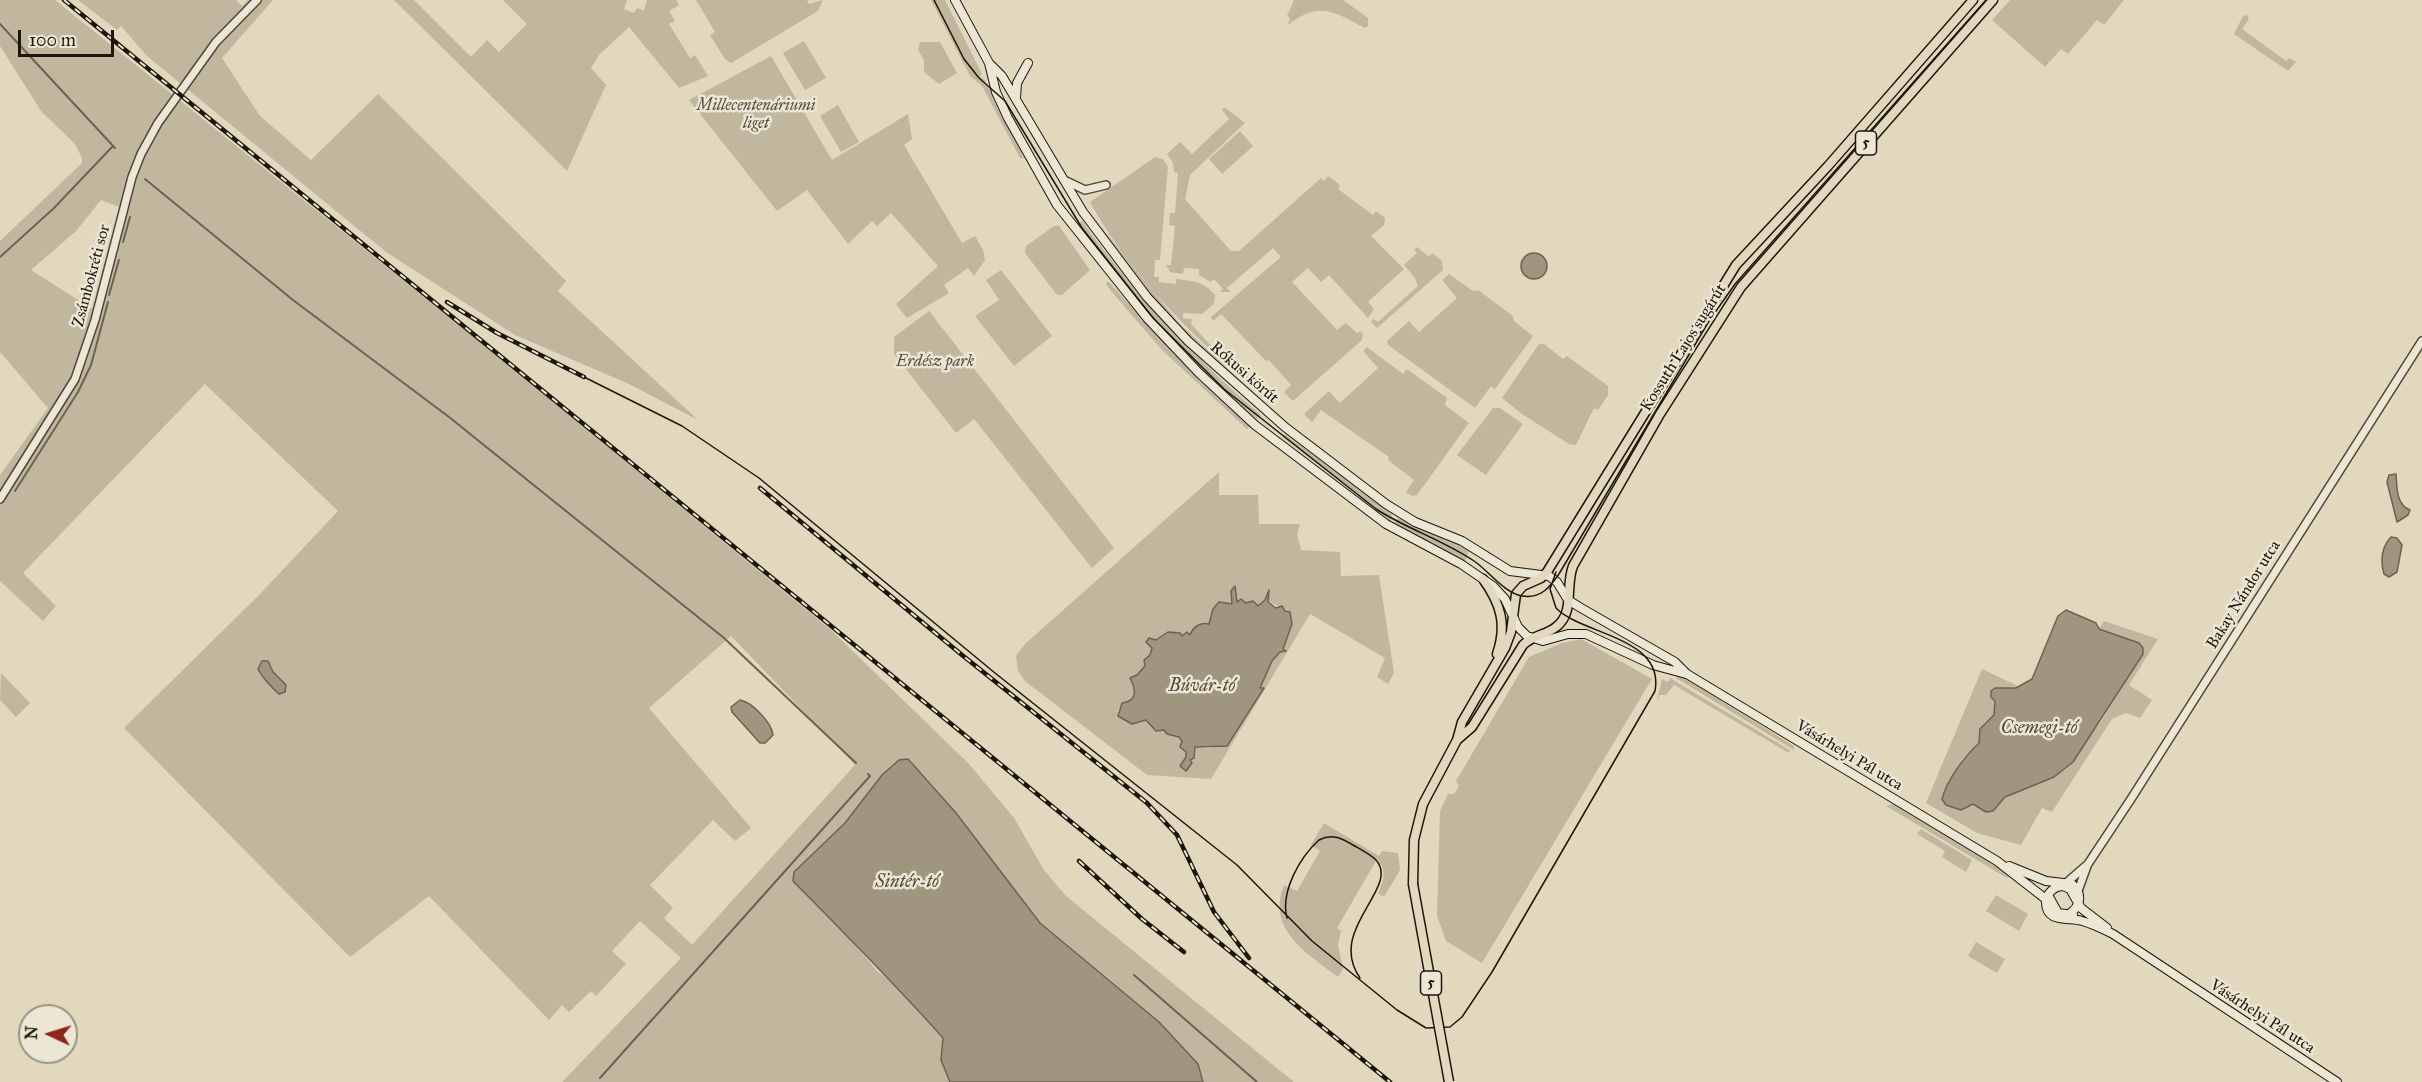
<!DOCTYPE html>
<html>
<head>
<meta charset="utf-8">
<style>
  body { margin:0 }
  #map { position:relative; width:2422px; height:1082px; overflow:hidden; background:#e2d8bd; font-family:"IM FELL Great Primer",serif }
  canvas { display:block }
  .north { position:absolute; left:18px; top:1004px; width:60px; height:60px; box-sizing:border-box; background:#ece6d4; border:2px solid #9a9384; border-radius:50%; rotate:274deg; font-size:16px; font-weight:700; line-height:24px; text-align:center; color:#1f160b }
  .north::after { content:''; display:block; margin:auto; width:21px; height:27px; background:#8f2418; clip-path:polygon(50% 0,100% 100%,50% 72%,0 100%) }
  .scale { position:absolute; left:18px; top:30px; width:96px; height:27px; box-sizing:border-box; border:3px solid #1f160b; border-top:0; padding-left:8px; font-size:18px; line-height:21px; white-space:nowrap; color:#1f160b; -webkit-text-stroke:4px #ece6d4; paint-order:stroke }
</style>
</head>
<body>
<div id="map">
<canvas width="2422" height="1082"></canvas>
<div class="north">N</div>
<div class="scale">100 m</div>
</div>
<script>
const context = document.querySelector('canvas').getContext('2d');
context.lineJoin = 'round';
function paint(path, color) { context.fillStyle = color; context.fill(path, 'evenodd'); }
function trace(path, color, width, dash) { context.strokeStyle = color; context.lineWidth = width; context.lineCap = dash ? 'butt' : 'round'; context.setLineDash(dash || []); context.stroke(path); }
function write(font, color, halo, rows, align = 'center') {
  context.font = font + ' "IM FELL Great Primer",serif'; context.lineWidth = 5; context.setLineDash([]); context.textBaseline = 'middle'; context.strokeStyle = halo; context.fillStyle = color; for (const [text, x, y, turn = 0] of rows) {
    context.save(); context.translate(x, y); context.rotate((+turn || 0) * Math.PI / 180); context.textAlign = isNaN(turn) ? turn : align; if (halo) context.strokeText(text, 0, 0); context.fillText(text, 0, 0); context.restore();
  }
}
paint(new Path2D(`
  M0,0H55L470,334L831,630L969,764L1014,818L1044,870L1066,896L1294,1082H1203V1078L1159,1022L1040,923L956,813L908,759L882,775L845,823L794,872L877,971L897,986L943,1039L941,1060L950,1082H562L681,958L640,921L612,951L626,964L596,996L591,991L569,1012L562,1005L549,1020L429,896L350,957L124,728L259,595L338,511L205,384L23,573L56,606L43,621L0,581V475L48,408L0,352V241L82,163V158L75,144L41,111L0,46ZM101,200L119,207L92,309L31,270L76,231ZM731,636L855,765L692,945L664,918L673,908L650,885L713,820L735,841L751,828L649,708Z
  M78,0H236L242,6L248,0H273L222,58L260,116L311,160L378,94L566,281L558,291L698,420L629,384L515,335L386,252L147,56L121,26L117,30Z
  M394,0H414L471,57L487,40L499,52L527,24L503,0H627L624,9L634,13L637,8L644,10L647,0H676L679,5L669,11L675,21L669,24L690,58L695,55L708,76L679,88L629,27L599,55L591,68L606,85L567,171Z
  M696,0H807L809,4L823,0L818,11L731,63L725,59L710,35L715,32Z
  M931,0H945L982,74L980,76L986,81L984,84L989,88L1024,158H1020L982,86L970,76Z
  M1294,0H1343L1368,18V26L1365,28C1335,12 1319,0 1288,25L1290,18L1287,16Z
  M2010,0H2124L2104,25L2097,20L2068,54L2061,49L2045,67L1992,20Z
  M2247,15L2249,19L2242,29L2286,61L2289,58L2296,62L2288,71L2234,34L2243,16Z
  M804,41L826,78L805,90L783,53Z
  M920,42H940L957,73L939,84L924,72V60L918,50Z
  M771,56L832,160L908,114L912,139L904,145L962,243L975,236L983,250L985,260L974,276L968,268L944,285L949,293L907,318L896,304L938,266L891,213L877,226L872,221L848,244L807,190L777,211L689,100Z
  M838,105L859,142L841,152L820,116Z
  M1224,107L1245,123L1190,175L1185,199L1231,251H1239L1321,178L1324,181L1328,176L1340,185L1338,189L1373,215L1376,211L1385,218L1384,225L1371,236L1404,269L1368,302L1374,309L1368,318L1329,275L1321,282L1308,268L1292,282L1337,330L1346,323L1357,333L1361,331L1363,334L1362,340L1293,401L1284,392L1291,385L1269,360L1266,361L1221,314L1213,321L1211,317L1281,257L1273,248L1227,288L1231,292H1220L1223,289L1214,279L1211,282L1199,275V269L1184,268L1183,274L1170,272L1166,265H1171L1175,226L1169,225L1170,213H1175L1178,173L1174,172L1173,163L1167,154L1180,142L1192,154L1229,119L1222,110Z
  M1240,131L1253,146L1222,174L1209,159Z
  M1155,157L1163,159L1168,167L1160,260H1155L1154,277H1159V282L1176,284V279C1193,281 1203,281 1215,295L1214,304L1202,314L1183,313V318L1192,319L1191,324L1218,353L1234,363L1257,385L1274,407C1206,348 1133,282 1090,202Z
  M1090,213L1179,323L1270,408L1198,346L1160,308Z
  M1082,221C1135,293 1193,357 1261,415L1257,419C1189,361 1128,297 1078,224Z
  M1054,226H1059L1090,270L1062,295H1057L1025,253L1026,246Z
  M1417,247L1429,257L1432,253L1442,261L1443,270L1377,328L1371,322L1374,319L1378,322L1418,286L1415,278L1404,265L1417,253L1414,250Z
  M1001,270L1052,336L1014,366L975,316L999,300L986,280Z
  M1449,274L1473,291L1478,290L1513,316L1514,321L1533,336L1495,389L1491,386L1475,408L1388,345L1387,341L1409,321L1419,332L1457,298L1442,280Z
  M1108,281L1198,380L1250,427L1247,429L1162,350L1112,292L1106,284Z
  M929,311L1114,548L1092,568L974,419L956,433L894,354V337Z
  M1539,344H1544L1563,359L1567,356L1608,386V395L1598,410L1594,408L1576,445L1569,444L1522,414L1502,398Z
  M1367,347L1403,374L1407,369L1447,398L1445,405L1469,423L1417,495L1412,496L1406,492L1414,480L1388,460L1389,457L1321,410L1312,422L1304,414L1329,391L1340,403L1378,368L1363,351Z
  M1493,408H1500L1523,424L1486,475L1457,455Z
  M1285,434L1392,513L1391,521L1282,437Z
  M1219,472V495H1258L1259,524H1300L1297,534L1301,550L1340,552L1341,576L1379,575L1394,673L1388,684L1377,677L1385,658L1310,614L1211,779L1147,775L1025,681L1018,671L1016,656L1026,643ZM1234,587L1237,602L1258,606L1265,600L1290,612L1292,624L1283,649L1272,661L1260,688L1212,748L1195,747L1189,760L1179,737C1166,734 1158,723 1145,720C1135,718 1127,715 1117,711L1134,697L1137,675L1145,666L1152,648L1190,636L1209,624L1213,609L1232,604Z
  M1398,518L1469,550L1465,562L1395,523Z
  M2104,621L2158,639L2129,685L2152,700L2140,718L2126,713L2112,719L2052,812L2042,808L2021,845L1977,833L1926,803L1982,669L2020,687L1995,688L1994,715L1980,729L1979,743L1963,758L1944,791L1961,810L1973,804L1986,812L1993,811L2005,797L2054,777L2099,725L2143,654V648L2138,643L2099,628Z
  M1581,639L1652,679L1482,963L1446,941L1437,916L1440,811L1448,794H1454L1459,786L1456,781L1529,657L1562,643Z
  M1,673L30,703L16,717L0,700Z
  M1678,674L1794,746V750L1676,678Z
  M1670,678L1791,751L1787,752L1674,685L1666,695H1660L1657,700L1662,679L1668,682Z
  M1893,804L1998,865L2012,876L2007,878L1886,806Z
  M1324,823L1379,856L1382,851L1398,853L1400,870L1384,897L1378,893C1384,881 1387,870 1377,859L1337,928L1341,931L1338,945L1343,969L1338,977C1307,953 1266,930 1284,885L1297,891L1320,851L1311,845Z
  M1921,829L1972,860L1966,872L1942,857L1945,851L1917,834Z
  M1996,895L2028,914L2019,931L1986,911Z
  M1976,942L2005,959L1997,973L1968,956Z`), '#c1b79f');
const water = new Path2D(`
  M1521 266a13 13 0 1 1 26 0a13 13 0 1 1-26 0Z
  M2396,474C2397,487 2396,505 2410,510L2408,515L2397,522L2387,482L2389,475Z
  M2391,537L2397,538L2402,545L2397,572L2389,577L2384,574C2380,560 2381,548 2391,537Z
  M1235,586L1237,602L1241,599L1246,603L1253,601L1258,606L1265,600L1269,590L1268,602L1276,608L1282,606L1285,611L1290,612L1292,624L1283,649L1286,651L1280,652L1272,661L1260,688H1264L1227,746L1195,747L1194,758L1190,760L1192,763L1186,771L1180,766L1186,757V752L1180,747L1182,741L1179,737L1167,734L1164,730L1156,731L1146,720L1132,724L1118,716L1122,703C1138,701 1136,689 1130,678L1137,675L1145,666L1144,660L1150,655L1152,648L1146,642L1149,638L1156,640L1168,632L1180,633L1182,636L1187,632L1190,635C1193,627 1200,622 1209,624L1213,609L1219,602L1232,604L1231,591Z
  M2066,610L2096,623L2099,629L2139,643L2143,648V654L2073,762L2054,777L2005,797L1993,811L1986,812L1973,804L1961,810L1946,805L1942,799C1947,780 1964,757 1979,743L1980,729L1994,715L1995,701L1991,697V691L1995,688H2016L2032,679L2058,616Z
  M262,661H268L273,672L286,685L285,692L279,694C272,688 262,677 258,669Z
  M740,700C752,702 772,723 773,735L765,743H760L732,712L731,707Z
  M908,759L956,813L1040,923L1159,1022L1198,1064L1203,1082H950L941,1060L943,1038C895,984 844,933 793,881L794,872L845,823L882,775L899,760Z`);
paint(water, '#a09680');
trace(water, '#6c6351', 1.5);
trace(new Path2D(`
  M0,24L115,148
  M145,179L293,300L449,417L724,638L856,763
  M123,242L130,217
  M0,257L54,208L113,146
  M109,295L119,260
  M15,491L78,392L91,365L108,302
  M1134,975L1257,1082
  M600,1078L870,776L868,774`), '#6c6351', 2);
const tertiary = new Path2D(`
  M1064,180L1085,190L1106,185
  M0,499L75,379L95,320L132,177L141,154L158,123L216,42L257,0
  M2065,884L2088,864L2131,799L2422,341
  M2078,891L2087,866`);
const secondary = new Path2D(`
  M955,0L989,63L1002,76L1083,212L1147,297L1188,341L1285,427L1386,504L1415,522L1462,541L1510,571L1549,576L1557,582L1568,600L1581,608L1675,662L1687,674L1997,861L2047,900
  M989,63L996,92L1008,118L1057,205L1147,318L1199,373L1255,425L1386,524L1461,564L1493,586L1505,599L1518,627L1527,636L1543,641L1568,634H1586L1653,665L1686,674
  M1016,98L1017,83L1028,63
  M2009,866L2046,881L2072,884C2083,894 2081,906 2069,914
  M2056,887L2063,886L2070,889L2081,908L2107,928
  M2057,887C2051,890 2047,894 2046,901C2045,924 2069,917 2082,921C2093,924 2103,929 2113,934L2337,1082
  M2048,895L2058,913L2073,915`);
const primary = new Path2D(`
  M1483,579C1501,604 1507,625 1497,654
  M1457,740L1472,727L1523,645C1533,635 1546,635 1556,627C1575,613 1565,586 1573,566L1660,414L1741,287L1993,0
  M1413,884L1414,840L1423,804L1457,740L1462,722L1505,648L1511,632L1516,594L1523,586L1541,578L1547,572L1736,265L1828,166L1973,0`);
trace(tertiary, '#504638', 10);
trace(secondary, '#1f160b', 10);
trace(primary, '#1f160b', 11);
trace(tertiary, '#ece6d4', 7);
trace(secondary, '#ece6d4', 8);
trace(primary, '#e2d8bd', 8);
trace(new Path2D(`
  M934,0L964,59L979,78L1005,101L1082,228L1154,319L1224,389L1376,509C1407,529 1443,540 1474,561C1489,571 1504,593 1522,596C1541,599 1550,587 1559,574L1709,321L1735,284L1986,0
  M584,377L682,426L759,478L995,673L1237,865L1312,941L1397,1010L1426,1028L1450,1027L1462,1017L1492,972L1655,691C1665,637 1582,635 1556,608L1550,589L1556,572
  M1287,918C1280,892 1300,857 1319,840C1332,833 1341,838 1353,845C1360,849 1370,854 1376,860C1401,888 1326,929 1360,978`), '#1f160b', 1.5);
const rail = new Path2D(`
  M64,0L1390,1082
  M447,302L497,333L584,377
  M760,488L962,655L1147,803L1177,835L1214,912L1249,958
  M1079,861L1142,919L1184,952`);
trace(rail, '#1f160b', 4.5);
trace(rail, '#ece6d4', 2, [7]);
const primaryBridge = new Path2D(`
  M1413,884L1449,1082`);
trace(primaryBridge, '#1f160b', 11, []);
trace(primaryBridge, '#e2d8bd', 8);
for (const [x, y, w] of [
  [1866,143,21],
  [1431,983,21]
]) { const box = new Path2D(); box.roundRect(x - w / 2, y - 12, w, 24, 4.5); context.fillStyle = '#ece6d4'; context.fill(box); trace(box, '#1f160b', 1.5); }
write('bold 15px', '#1f160b', null, [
  ["5",1866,143],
  ["5",1431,983]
]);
write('italic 16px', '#584e3f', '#ece6d4', [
  ["Millecentenáriumi",756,106],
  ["liget",756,124],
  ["Erdész park",935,362]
]);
write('16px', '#1f160b', '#ece6d4', [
  ["Zsámbokréti sor",92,276,-75],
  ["Kossuth Lajos sugárút",1684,348,-58],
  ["Rókusi körút",1244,373,41],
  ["Bakay Nándor utca",2244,595,-58],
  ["Vásárhelyi Pál utca",1849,756,31],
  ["Vásárhelyi Pál utca",2262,1017,33]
]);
write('italic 18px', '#53493a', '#ece6d4', [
  ["Búvár-tó",1202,687],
  ["Csemegi-tó",2039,729],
  ["Sintér-tó",907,883]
]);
</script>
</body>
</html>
